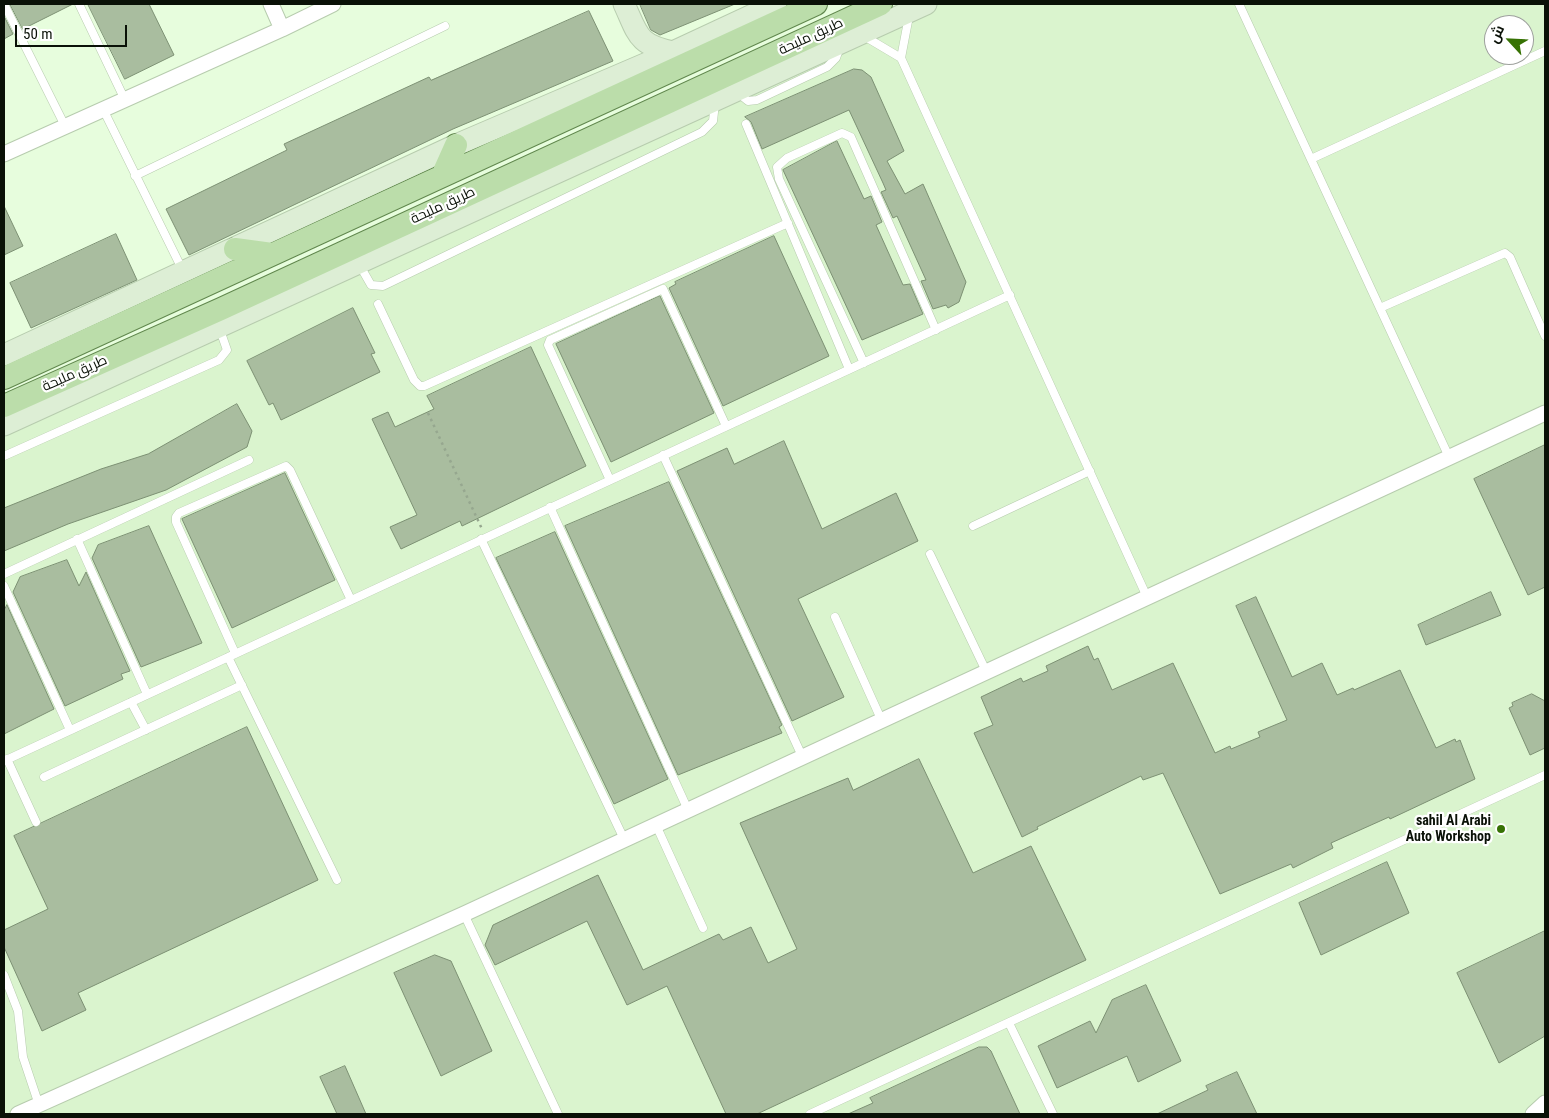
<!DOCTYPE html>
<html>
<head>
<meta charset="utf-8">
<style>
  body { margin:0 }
  #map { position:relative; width:1549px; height:1118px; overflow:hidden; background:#e7fddd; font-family:"Roboto Condensed",Cairo,sans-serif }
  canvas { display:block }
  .frame { position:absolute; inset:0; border:5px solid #0a1107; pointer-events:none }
  .north { position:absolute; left:1484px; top:15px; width:50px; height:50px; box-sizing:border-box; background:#fff; border:1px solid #9da09c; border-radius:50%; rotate:295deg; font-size:14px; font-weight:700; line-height:20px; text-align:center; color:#0a1107 }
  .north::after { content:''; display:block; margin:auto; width:18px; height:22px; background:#377204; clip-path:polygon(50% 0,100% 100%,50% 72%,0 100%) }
  .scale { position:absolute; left:15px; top:25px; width:112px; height:22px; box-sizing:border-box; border:2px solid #0a1107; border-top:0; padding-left:6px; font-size:15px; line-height:18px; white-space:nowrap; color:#0a1107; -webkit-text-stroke:4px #fff; paint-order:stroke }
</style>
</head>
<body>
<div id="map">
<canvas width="1549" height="1118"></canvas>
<div class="frame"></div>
<div class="north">ش</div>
<div class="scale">50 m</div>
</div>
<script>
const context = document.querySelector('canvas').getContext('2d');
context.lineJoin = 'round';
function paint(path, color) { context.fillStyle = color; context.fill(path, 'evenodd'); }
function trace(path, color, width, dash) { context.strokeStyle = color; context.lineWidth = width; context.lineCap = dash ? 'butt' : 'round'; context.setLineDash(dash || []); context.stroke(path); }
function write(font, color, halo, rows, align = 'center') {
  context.font = font + ' "Roboto Condensed",Cairo,sans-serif'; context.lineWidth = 4.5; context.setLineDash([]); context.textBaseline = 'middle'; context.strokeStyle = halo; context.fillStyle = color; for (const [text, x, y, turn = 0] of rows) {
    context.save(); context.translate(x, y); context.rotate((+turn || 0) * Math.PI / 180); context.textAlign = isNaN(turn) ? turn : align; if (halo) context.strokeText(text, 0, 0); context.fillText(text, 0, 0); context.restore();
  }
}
paint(new Path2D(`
  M907,4H1545V1114H4V421ZM1494,25H1524V55H1494Z`), '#daf4ce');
const building = new Path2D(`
  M10,4H73L23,29Z
  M88,4H149L174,55L125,79Z
  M640,4H735L660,35L651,30Z
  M589,11L613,61L453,129L189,255L166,209L287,150L284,144L429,77L431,80Z
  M4,16L13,34L4,39Z
  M854,69L862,70L871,77L904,151L887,161L905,194L923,184L966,282L959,302L948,308L946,305L933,309L921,281L926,280L897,216L893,218L881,192L886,190L883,183L849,110L762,149L751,122L745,117Z
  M837,141L864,199L871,196L882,222L876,225L903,285L910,284L923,314L862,340L783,170Z
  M4,206L23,246L4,255Z
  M116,234L137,280L31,328L10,283Z
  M774,236L829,356L723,406L669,288L676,284L675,282Z
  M660,296L714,413L611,462L556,344Z
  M353,308L375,353L371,354L380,372L281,420L273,403L269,405L247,361Z
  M531,347L586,466L462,526L460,521L401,549L390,527L417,515L372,419L388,412L395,427L434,409L427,396Z
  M237,404L252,431L247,447L166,490L68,524L4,551V508L101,469L148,454Z
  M784,441L822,529L896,493L918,541L798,599L844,697L792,721L677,471L727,448L734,464Z
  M1545,445V587L1528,595L1474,479Z
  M285,473L335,580L232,628L182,519Z
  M669,482L782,725L779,727L782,733L678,775L565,526Z
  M149,526L202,643L141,667L92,558L98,545Z
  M555,532L668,779L614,804L496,558Z
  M67,560L79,586L86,572L130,671L121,674L123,679L65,706L13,592L20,577Z
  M1491,592L1501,615L1426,645L1418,625Z
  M1256,597L1292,677L1322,663L1337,695L1353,688L1354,690L1400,670L1436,748L1455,739L1456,742L1460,740L1475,779L1390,819L1389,817L1331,843L1333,848L1293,868L1291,864L1220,894L1163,773L1143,780L1141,776L1037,827L1038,829L1022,837L974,733L993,725L981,697L1021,678L1023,682L1048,671L1046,666L1088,646L1094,660L1098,658L1112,690L1173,663L1215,753L1230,746L1231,749L1260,737L1258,732L1287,720L1236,606Z
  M7,605L54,709L4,734V611Z
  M1532,694L1545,701V748L1530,755L1509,708L1513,706L1512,703Z
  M247,727L318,880L78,993L86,1010L42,1031L4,947V930L48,909L14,836Z
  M919,759L973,873L1031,846L1086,960L757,1114H726L667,986L627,1005L587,921L495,965L485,945L493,925L598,875L643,970L719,934L723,940L751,927L768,963L797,949L740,823L848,778L853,790Z
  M1387,862L1409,913L1321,955L1299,903Z
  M1545,931V1036L1499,1063L1457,973Z
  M435,955L451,961L492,1051L441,1076L394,973Z
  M1146,985L1181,1061L1138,1082L1127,1056L1057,1088L1038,1046L1090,1021L1096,1033L1112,1000Z
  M979,1047H987L991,1051L1020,1114H848L873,1103L870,1098Z
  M345,1066L366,1114H337L320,1077Z
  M1237,1072L1257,1114H1157L1208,1090L1206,1086Z`);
paint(building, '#a9bd9f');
trace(building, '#7d9174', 1);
const lane = new Path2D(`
  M4,4L65,126
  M79,4L125,100
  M1239,4L1449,457
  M864,36L901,58L1147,597
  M901,58L909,16
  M738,93L748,101L757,100L827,67L836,58L840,47
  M103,109L183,271
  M746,124L849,369
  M1311,159L1545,51
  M135,176L445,26
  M359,264L371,285L383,286L702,132L713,121L715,103
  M378,304L414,380L420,386H424L788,223
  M1380,308L1505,253L1510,257L1545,336
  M864,363L779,179L777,167L787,158L842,133L851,137L936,330
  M663,455L802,756
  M4,456L219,360L227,350L219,327
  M610,480L548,345L550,340L663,289L726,426
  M550,507L688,810
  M973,526L1090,471
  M77,539L147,694
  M481,539L624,839
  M930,554L986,671
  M4,574L249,460
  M4,586L70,730
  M835,617L881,719
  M235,653L176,522V517L179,513L286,466L290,470L351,600
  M228,657L337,880
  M131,702L146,730
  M7,759L36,822
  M4,761L1010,295
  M44,777L242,685
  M656,825L703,928
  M464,914L558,1114
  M4,975L18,1011L23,1057L39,1105
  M1009,1023L1053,1114
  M810,1114L1545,775`);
const street = new Path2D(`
  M271,4L282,29
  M4,154L282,29L333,4
  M18,1114L464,914L1545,413
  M1533,1114L1545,1103`);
const secondary = new Path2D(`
  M624,4C638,34 637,45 673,52
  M4,355L456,145L673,52L776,4
  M4,425L926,4`);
const primary = new Path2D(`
  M443,174L456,145
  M235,249L272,254
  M4,378L816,4
  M4,406L221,309L881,4`);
trace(lane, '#b7ccae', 9);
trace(street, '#b7ccae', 17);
trace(secondary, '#b7ccae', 23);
trace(primary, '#60874d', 24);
trace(new Path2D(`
  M428,413L482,529`), '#96a78f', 2.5, [2.5, 4]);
trace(lane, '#fff', 8);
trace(street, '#fff', 15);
trace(secondary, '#ddeed5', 21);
trace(primary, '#bda', 22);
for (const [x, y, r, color] of [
  [1501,829,5,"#377204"]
]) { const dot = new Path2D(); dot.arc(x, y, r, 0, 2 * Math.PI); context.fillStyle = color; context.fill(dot); trace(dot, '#fff', 2); }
write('14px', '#0a1107', '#fff', [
  ["طريق مليحة",811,37,-25],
  ["طريق مليحة",443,206,-25],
  ["طريق مليحة",75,374,-24]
]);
write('bold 14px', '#0a1107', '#fff', [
  ["sahil Al Arabi",1491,821],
  ["Auto Workshop",1491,837]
], 'right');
</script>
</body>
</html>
